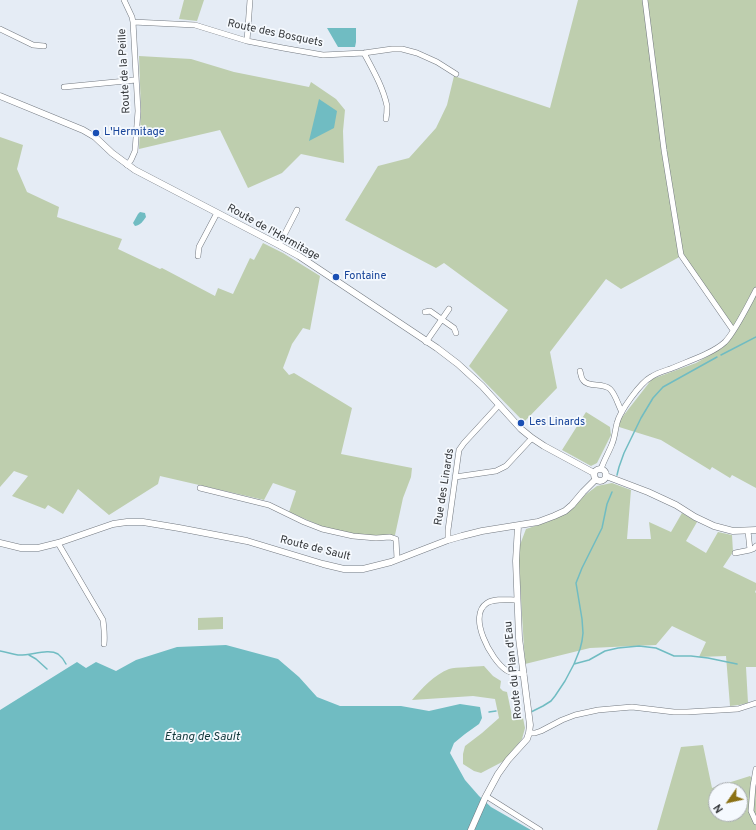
<!DOCTYPE html>
<html>
<head>
<meta charset="utf-8">
<style>
  body { margin:0 }
  #map { position:relative; width:756px; height:830px; overflow:hidden; background:#e5ecf5; font-family:Overpass,sans-serif }
  canvas { display:block }
  .north { position:absolute; left:708px; top:782px; width:40px; height:40px; box-sizing:border-box; background:#f5f9fe; border:1px solid #a8acb0; border-radius:50%; rotate:236deg; font-size:11px; font-weight:700; line-height:16px; text-align:center; color:#35383b }
  .north::after { content:''; display:block; margin:auto; width:14px; height:18px; background:#8b7114; clip-path:polygon(50% 0,100% 100%,50% 72%,0 100%) }
</style>
</head>
<body>
<div id="map">
<canvas width="756" height="830"></canvas>
<div class="north">N</div>
</div>
<script>
const context = document.querySelector('canvas').getContext('2d');
context.lineJoin = 'round';
function paint(path, color) { context.fillStyle = color; context.fill(path, 'evenodd'); }
function trace(path, color, width, dash) { context.strokeStyle = color; context.lineWidth = width; context.lineCap = dash ? 'butt' : 'round'; context.setLineDash(dash || []); context.stroke(path); }
function write(font, color, halo, rows, align = 'center') {
  context.font = font + ' Overpass,sans-serif'; context.lineWidth = 3.5; context.setLineDash([]); context.textBaseline = 'middle'; context.strokeStyle = halo; context.fillStyle = color; for (const [text, x, y, turn = 0] of rows) {
    context.save(); context.translate(x, y); context.rotate((+turn || 0) * Math.PI / 180); context.textAlign = isNaN(turn) ? turn : align; if (halo) context.strokeText(text, 0, 0); context.fillText(text, 0, 0); context.restore();
  }
}
paint(new Path2D(`
  M184,0H204L197,21L179,19Z
  M578,0H756V488L732,475L730,478L712,467L710,470L661,440L619,427L620,420L652,379L696,363L722,348L732,333L683,255L621,289L606,279L550,352L557,388L524,422L469,366L508,310L444,263L436,268L345,220L378,166L409,158L436,128L447,105L454,76L550,108Z
  M139,56L191,59L234,72L309,87L311,82L336,99L345,110L343,131L344,163L301,154L282,173L248,188L220,130L139,149L141,111Z
  M0,137L23,145L17,169L27,192L59,207L57,217L122,239L118,249L160,269L162,268L215,296L218,288L233,294L250,258L254,260L263,243L283,253L320,276L310,330L303,328L292,344L283,368L289,375L294,373L352,408L341,454L412,468L411,477L403,498L395,535L351,536L321,526L289,512L296,491L273,483L264,500L160,476L158,484L109,515L78,489L63,514L48,505L45,509L12,496L28,476L14,471L0,487Z
  M586,412L610,427L611,435L597,463L591,466L562,450Z
  M612,483L631,490L627,539H651L649,522L671,532L682,513L697,522L686,541L706,553L718,532L732,535L733,552L723,567L756,583V590L755,592L756,593V667H746L748,703L739,705L730,706L726,656L699,657L706,642L672,626L656,645L590,648L525,664L518,550L526,529L547,522L569,512L585,495L597,486Z
  M223,617V629L198,630V618Z
  M484,666L493,676L501,681L500,688L503,691L507,692L512,716L523,718L525,728L522,739L504,761L481,773L474,771L463,764V754L465,746L482,733L499,718L495,699L473,696L412,700C422,688 434,675 449,669C456,667 475,667 484,666Z
  M703,745L712,788L750,776L756,783V830H657L681,747ZM716,790H740V814H716Z`), '#beceae');
paint(new Path2D(`
  M327,28H356V42L355,47H338Z
  M319,99L337,111L334,128L309,141Z
  M140,212L145,213L146,217C143,221 141,225 135,226L133,223L138,214Z
  M226,645L278,659L299,677L317,697L340,706H401L429,711L460,704L480,707L482,718L479,724L465,734L454,743L450,753L465,780L479,796L491,807L531,830H0V710L77,662L86,668L96,662L116,671L136,660L177,647Z`), '#70bcc2');
trace(new Path2D(`
  M721,355L756,337
  M617,475L619,467L624,453L641,418L653,398L663,387L717,357
  M0,651C6,652 12,654 18,655C30,656 48,648 58,654C62,657 64,660 66,664
  M29,655L36,659L47,669
  M574,664L589,660L605,651L618,648L639,646L656,648L674,656H691L708,658L737,664
  M489,712L496,711
  M531,712L543,706L551,701L555,696L565,681L574,664L580,649L582,641L583,633L582,619L576,583L582,568L602,528L607,504L612,492`), '#70bcc2', 1.5);
const minor = new Path2D(`
  M124,0L132,17L133,22L138,111L135,151L131,160L127,165
  M645,0L664,150L681,255L733,330
  M133,22L195,25L247,41L283,48L323,55L364,53L392,49H402L417,53L437,62L456,74
  M0,29L33,45L44,46
  M247,41L250,0
  M364,53C373,70 383,87 387,106C387,110 387,114 386,119
  M64,87L136,80
  M279,245L297,210
  M198,256L199,247L217,213
  M425,312L430,311L454,328L456,333
  M426,342L449,309
  M580,371C581,374 581,378 583,380C588,388 603,382 610,389C616,395 618,405 622,412
  M601,469C604,460 609,452 612,444C615,437 615,430 617,423C620,411 640,383 651,377C657,373 664,371 670,369C686,362 712,354 725,342C736,330 748,305 756,290
  M455,477L496,471L506,466L532,438
  M200,488L269,505L304,522L322,529L353,536L376,538L390,537L396,539L397,559
  M448,540V530L459,450L464,443L499,405
  M58,543L103,620C104,629 105,635 104,644
  M750,550L753,549L756,546
  M735,553L750,550L748,531
  M517,600C508,600 495,598 487,603C467,616 491,660 506,670C511,674 518,673 524,674
  M529,733H535L541,731L562,720L575,715L598,710L632,707L674,712H687L738,709L756,703
  M756,769L753,786L751,811L756,822
  M486,796L540,830`);
const tertiary = new Path2D(`
  M0,96L83,130L95,137L112,153L135,170L279,245L299,256L437,348L458,364L482,386L521,429L532,438L544,446L594,473
  M594 475a6 6 0 1 1 12 0a6 6 0 1 1-12 0Z
  M606,476L648,492L676,505L695,517L714,526L733,531L756,530
  M0,543L21,548H38L58,543L113,524L127,522H143L179,528L247,541L323,564L344,569H363L391,562L448,540L462,536L482,531L538,522L554,516L565,511L572,505L583,492L596,479
  M471,830L485,798L498,774L508,760L527,739L529,733L530,725L519,638L516,561L518,526`);
trace(minor, '#737980', 6);
trace(tertiary, '#737980', 7);
trace(minor, '#fff', 5);
trace(tertiary, '#fff', 6);
for (const [x, y, r, color] of [
  [96,133,4,"#1a4fb4"],
  [336,277,4,"#1a4fb4"],
  [521,423,4,"#1a4fb4"]
]) { const dot = new Path2D(); dot.arc(x, y, r, 0, 2 * Math.PI); context.fillStyle = color; context.fill(dot); trace(dot, '#f5f9fe', 1.5); }
write('11px', '#35383b', '#f5f9fe', [
  ["Route des Bosquets",275,34,12],
  ["Route de la Peille",125,71,-93],
  ["Route de l'Hermitage",273,233,29],
  ["Rue des Linards",445,487,-81],
  ["Route de Sault",315,549,14],
  ["Route du Plan d'Eau",514,670,-96]
]);
write('11px', '#164399', '#f5f9fe', [
  ["L'Hermitage",104,133],
  ["Fontaine",344,277],
  ["Les Linards",529,423]
], 'left');
write('italic 12px', '#11373a', '#f5f9fe', [
  ["Étang de Sault",202,738]
]);
</script>
</body>
</html>
